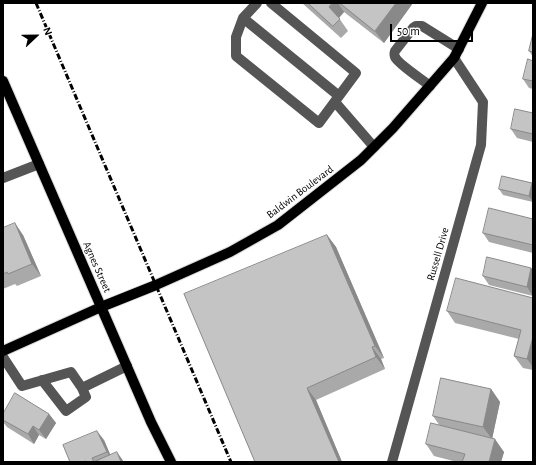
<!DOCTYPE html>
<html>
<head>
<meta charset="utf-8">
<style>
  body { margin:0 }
  #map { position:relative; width:536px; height:465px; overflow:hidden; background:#fff; font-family:"Alegreya Sans",sans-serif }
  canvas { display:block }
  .frame { position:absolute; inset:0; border:4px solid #000; pointer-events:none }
  .north { position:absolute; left:16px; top:16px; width:40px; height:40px; -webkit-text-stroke:3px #fff; paint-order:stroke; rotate:68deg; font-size:11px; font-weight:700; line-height:16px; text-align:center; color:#000 }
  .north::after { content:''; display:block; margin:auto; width:14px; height:18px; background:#000; clip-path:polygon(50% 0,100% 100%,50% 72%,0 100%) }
  .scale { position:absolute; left:390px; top:24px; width:83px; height:18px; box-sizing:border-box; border:2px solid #000; border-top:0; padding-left:5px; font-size:12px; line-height:14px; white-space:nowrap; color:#000; -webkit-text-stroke:3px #fff; paint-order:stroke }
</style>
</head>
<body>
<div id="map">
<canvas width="536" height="465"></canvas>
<div class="frame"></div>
<div class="north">N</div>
<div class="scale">50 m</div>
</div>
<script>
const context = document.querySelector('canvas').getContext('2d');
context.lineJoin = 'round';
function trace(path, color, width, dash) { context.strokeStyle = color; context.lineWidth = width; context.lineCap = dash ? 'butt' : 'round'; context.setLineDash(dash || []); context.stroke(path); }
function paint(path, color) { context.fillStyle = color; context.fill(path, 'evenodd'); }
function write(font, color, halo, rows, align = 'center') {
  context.font = font + ' "Alegreya Sans",sans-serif'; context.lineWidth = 3; context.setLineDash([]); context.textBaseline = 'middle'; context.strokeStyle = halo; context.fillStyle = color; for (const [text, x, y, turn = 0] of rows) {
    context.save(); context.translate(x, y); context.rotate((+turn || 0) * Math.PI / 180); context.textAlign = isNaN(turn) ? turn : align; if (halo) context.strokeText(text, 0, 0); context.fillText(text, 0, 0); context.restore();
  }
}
const major = new Path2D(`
  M3,81L151,422L171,462
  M3,351L101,307L156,285L230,252L278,225L361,160L393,128L454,58L482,3`);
trace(major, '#dbdbdb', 12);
trace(new Path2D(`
  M257,3L243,18L236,37V56L319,123L356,73L271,3
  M243,18L339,96
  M430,86C423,80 398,64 395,57C394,54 394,54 395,51L413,28L416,26H422L459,49
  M335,102L374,147
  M3,178L39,164
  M3,357L22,386L71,372L82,388L127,366
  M42,380L66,411L86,397L82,388
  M392,462L481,145L483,102L454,58`), '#555', 10);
trace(major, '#000', 10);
trace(new Path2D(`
  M36,3L231,462`), '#000', 3, [6, 2, 1, 2]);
paint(new Path2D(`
  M302,3H413L384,43L344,12L339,18L348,31L341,38Z
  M533,34V57L529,51Z
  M533,61V89L529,88L523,79Z
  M533,113V142L517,138L511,129Z
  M533,185V202L503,195L499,189Z
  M533,219V253L489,242L483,233Z
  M3,228L23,235L41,276L17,286L15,284L3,289Z
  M327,235L336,247L384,358L381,359L385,369L316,400L342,462H255Z
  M531,268L533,270V296L489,285L483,276Z
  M533,298V370L523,368L514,356L519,339L455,323L447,311Z
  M491,389L500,402L492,439L504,452L501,462H457L434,456L426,444L440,426L433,416Z
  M3,414H49L56,423L46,439L39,435L34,444L7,427L3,422Z
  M104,440L110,455L124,462H70Z`), '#a9a9a9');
paint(new Path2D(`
  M332,3H338L344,12L338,19L329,7Z
  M396,3H413L384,43L375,31Z
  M532,183L533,185V202L529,196Z
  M15,223L23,235L41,276L32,264Z
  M327,235L336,247L384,358L375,346Z
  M531,268L533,270V296L527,287Z
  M533,337V367L527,359Z
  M372,347L381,359L385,369L376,357Z
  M307,388L316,400L342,462H339Z
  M491,389L500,402L492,439L483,427Z
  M49,414L56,423L46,439L39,430Z
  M33,426L39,435L34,444L28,434Z
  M97,431L104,440L113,461L107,452Z
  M495,439L504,452L501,462H489Z
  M117,452L124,462H121Z`), '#898989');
const building = new Path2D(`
  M308,3H332L329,7L340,19L333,26Z
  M340,3H396L375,31Z
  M533,34V52L529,51Z
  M528,59L533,61V81L523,79Z
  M515,109L533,113V134L511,129Z
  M502,176L532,183L529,196L499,189Z
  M489,208L533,219V245L483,233Z
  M15,223L32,264L8,274L7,272L3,274V228Z
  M327,235L375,346L372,347L376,357L307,388L339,462H255L184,294Z
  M487,257L531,268L527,287L483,276Z
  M456,278L533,298V337L527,359L514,356L521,330L447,311Z
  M441,378L491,389L483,427L433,416Z
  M15,393L49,414L39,430L33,426L28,434L3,420V414Z
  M431,423L495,439L489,462H462L465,454L426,444Z
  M97,431L107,452L92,458L94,462H86V461L82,462H70L63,445Z
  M117,452L121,462H94Z`);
paint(building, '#c4c4c4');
trace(building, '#898989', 1);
write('11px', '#000', '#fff', [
  ["Baldwin Boulevard",300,192,-37],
  ["Russell Drive",438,254,-74],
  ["Agnes Street",97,267,66]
]);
</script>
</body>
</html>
